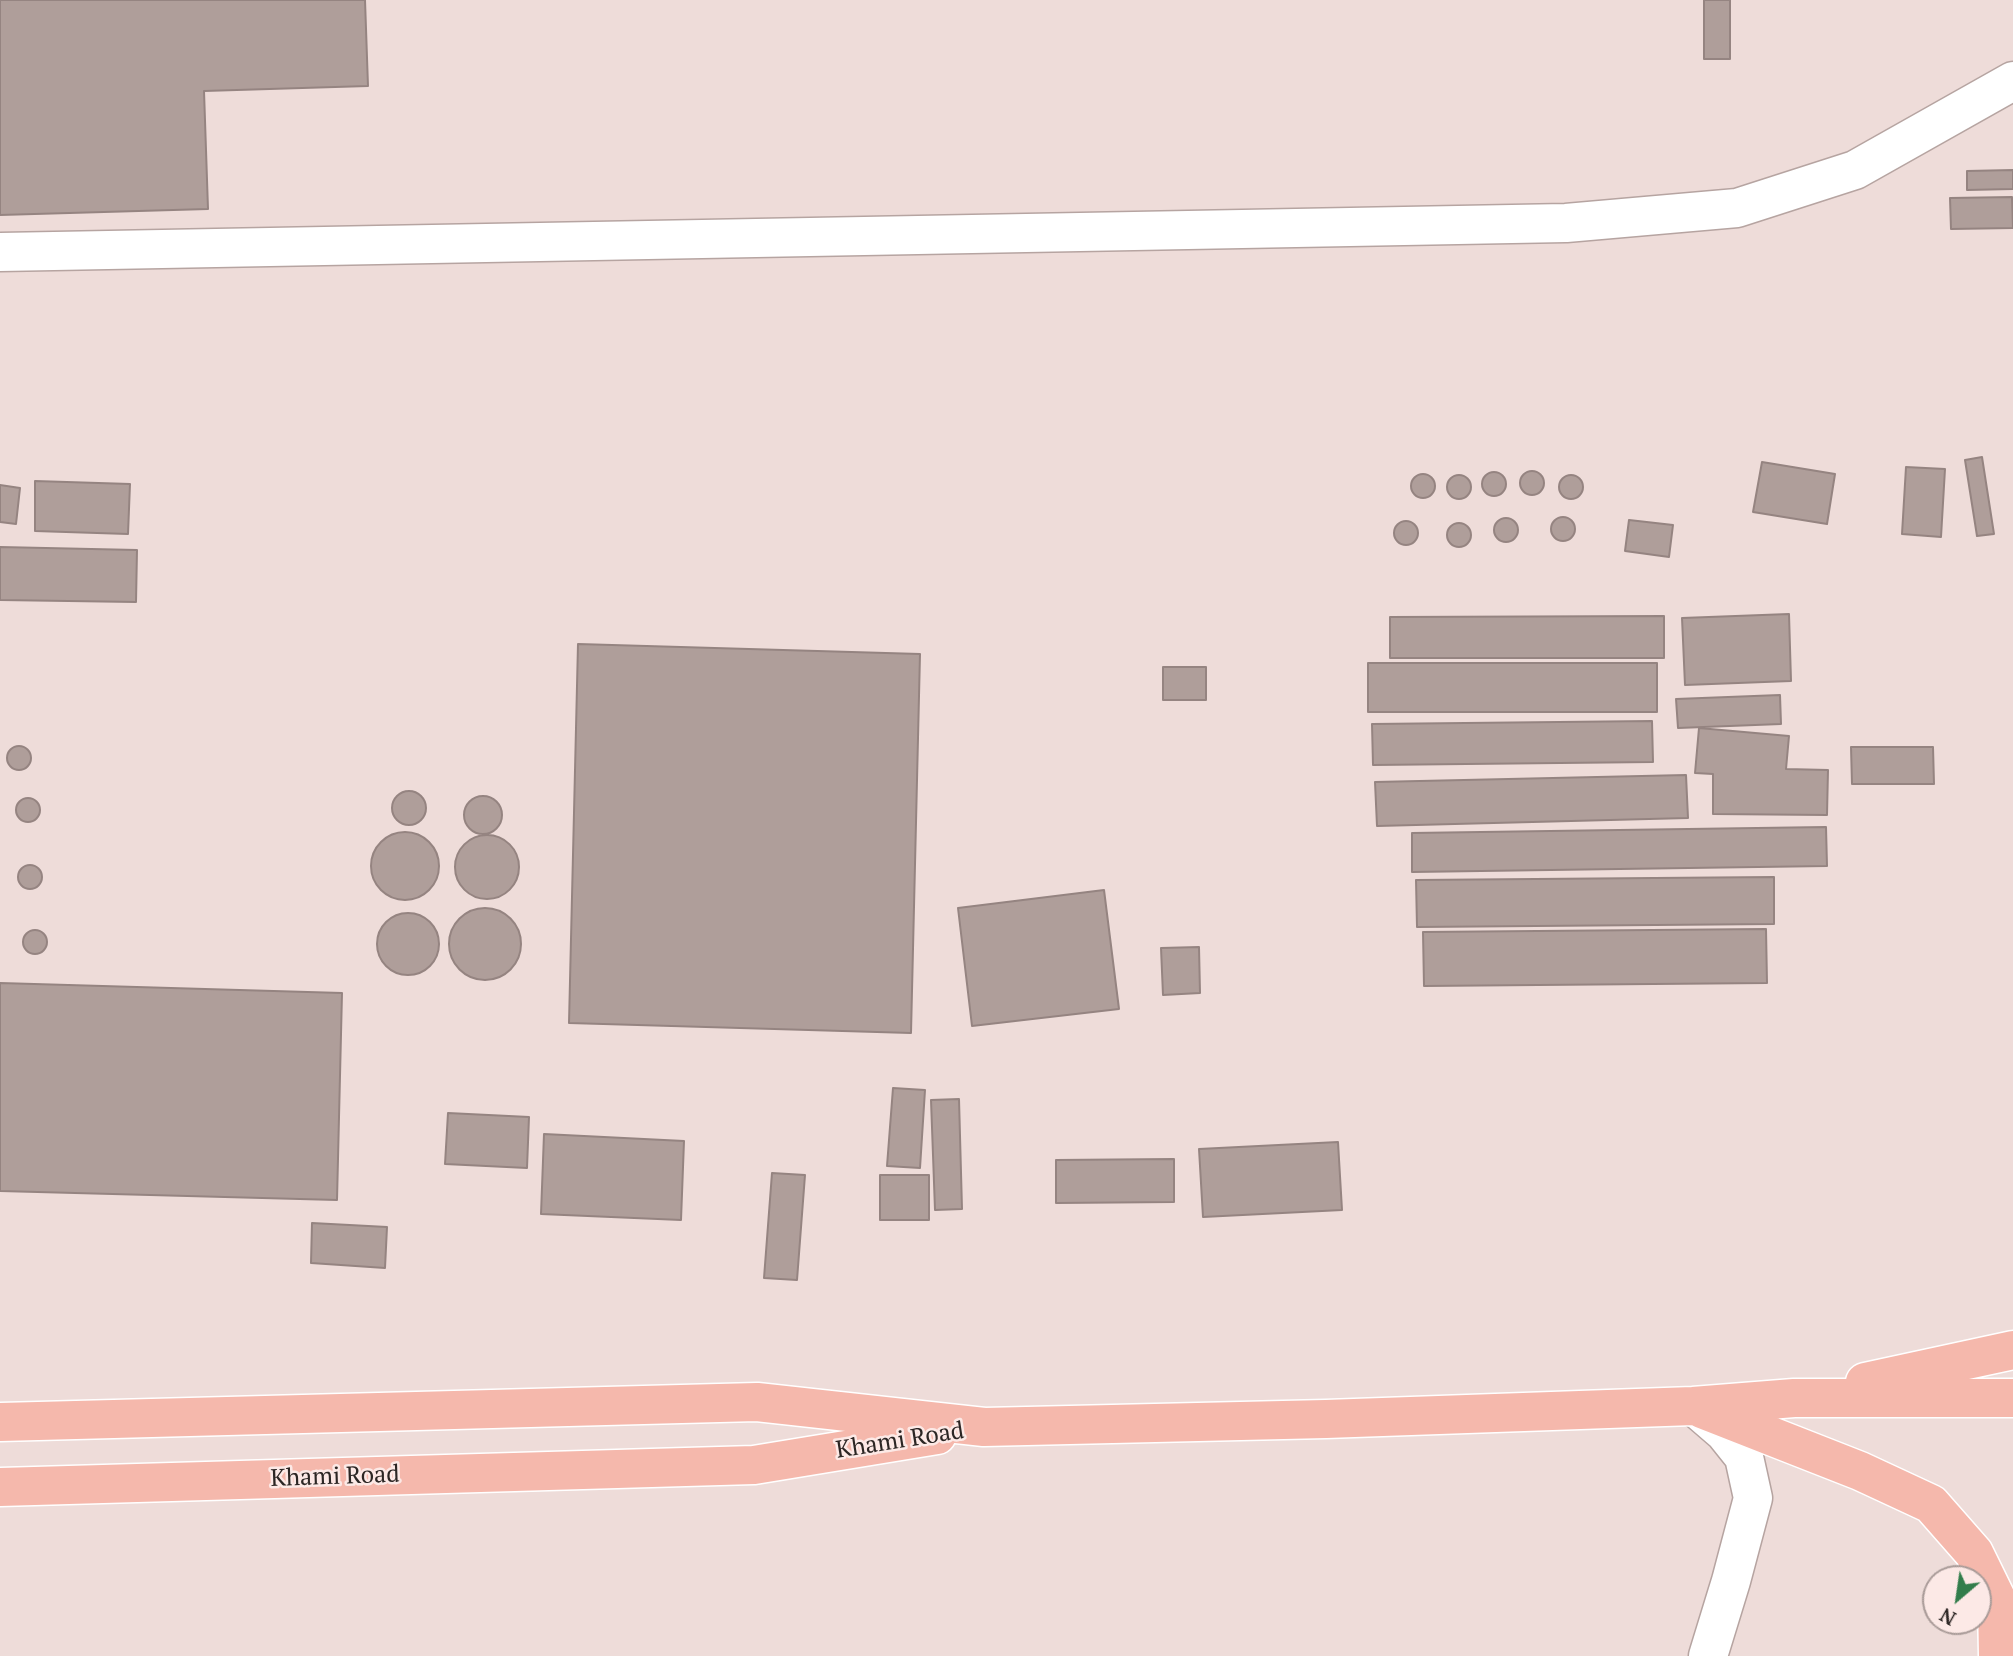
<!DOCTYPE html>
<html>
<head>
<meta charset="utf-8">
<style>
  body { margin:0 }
  #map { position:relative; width:2013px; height:1656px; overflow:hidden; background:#eedcd9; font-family:"PT Serif",serif }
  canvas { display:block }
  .north { position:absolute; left:1922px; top:1565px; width:70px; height:70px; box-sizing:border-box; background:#fce9e6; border:2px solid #a99b98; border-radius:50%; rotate:209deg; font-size:19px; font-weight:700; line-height:28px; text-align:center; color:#2c2624 }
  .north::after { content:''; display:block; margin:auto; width:24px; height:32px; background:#327d4b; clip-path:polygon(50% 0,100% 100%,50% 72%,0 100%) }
</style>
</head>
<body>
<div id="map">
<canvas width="2013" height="1656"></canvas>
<div class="north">N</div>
</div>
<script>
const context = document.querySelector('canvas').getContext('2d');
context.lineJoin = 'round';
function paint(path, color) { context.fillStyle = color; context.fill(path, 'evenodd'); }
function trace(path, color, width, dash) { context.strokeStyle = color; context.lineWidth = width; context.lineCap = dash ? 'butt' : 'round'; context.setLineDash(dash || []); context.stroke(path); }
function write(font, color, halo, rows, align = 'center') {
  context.font = font + ' "PT Serif",serif'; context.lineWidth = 5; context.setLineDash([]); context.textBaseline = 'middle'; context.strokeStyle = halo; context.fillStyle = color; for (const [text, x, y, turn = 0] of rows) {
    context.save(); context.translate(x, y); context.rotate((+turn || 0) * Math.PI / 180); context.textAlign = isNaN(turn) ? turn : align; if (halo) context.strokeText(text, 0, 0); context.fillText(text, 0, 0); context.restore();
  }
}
const building = new Path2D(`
  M0,0H365L368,86L204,91L208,209L0,215Z
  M1704,0H1730V59H1704Z
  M2013,170V189L1967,190V171Z
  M2012,197L2013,228L1951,229L1950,198Z
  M1982,457L1994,534L1977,536L1965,460Z
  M1762,462L1835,474L1827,524L1753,512Z
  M1906,467L1945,469L1941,537L1902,534Z
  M1520 483a12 12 0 1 1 24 0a12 12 0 1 1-24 0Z
  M1482 484a12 12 0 1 1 24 0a12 12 0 1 1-24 0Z
  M1411 486a12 12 0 1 1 24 0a12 12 0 1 1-24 0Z
  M1447 487a12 12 0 1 1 24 0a12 12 0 1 1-24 0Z
  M1559 487a12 12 0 1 1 24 0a12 12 0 1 1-24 0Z
  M35,481L130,484L128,534L35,531Z
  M0,485L20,488L16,524L0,522Z
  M1551 529a12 12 0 1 1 24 0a12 12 0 1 1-24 0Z
  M1494 530a12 12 0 1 1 24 0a12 12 0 1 1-24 0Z
  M1629,520L1673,525L1669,557L1625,551Z
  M1394 533a12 12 0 1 1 24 0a12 12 0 1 1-24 0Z
  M1447 535a12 12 0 1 1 24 0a12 12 0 1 1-24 0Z
  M0,547L137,550L136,602L0,600Z
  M1789,614L1791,681L1685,685L1682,618Z
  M1664,616V658H1390V617Z
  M578,644L920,654L911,1033L569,1023Z
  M1368,663H1657V712H1368Z
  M1163,667H1206V700H1163Z
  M1780,695L1781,724L1678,728L1676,699Z
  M1652,721L1653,762L1373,765L1372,724Z
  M1699,728L1789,736L1786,769L1828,770L1827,815L1713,814V774L1695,773Z
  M7 758a12 12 0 1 1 24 0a12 12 0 1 1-24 0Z
  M1851,747H1933L1934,784H1852Z
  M1686,775L1688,818L1377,826L1375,782Z
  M392 808a17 17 0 1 1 34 0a17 17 0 1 1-34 0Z
  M464 815a19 19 0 1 1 38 0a19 19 0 1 1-38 0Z
  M16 810a12 12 0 1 1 24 0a12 12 0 1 1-24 0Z
  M1826,827L1827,866L1412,872V833Z
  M371 866a34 34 0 1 1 68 0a34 34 0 1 1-68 0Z
  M455 867a32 32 0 1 1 64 0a32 32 0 1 1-64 0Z
  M18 877a12 12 0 1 1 24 0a12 12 0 1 1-24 0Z
  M1774,877V924L1417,927L1416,880Z
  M1104,890L1119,1009L972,1026L958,908Z
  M449 944a36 36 0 1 1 72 0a36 36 0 1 1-72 0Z
  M377 944a31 31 0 1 1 62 0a31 31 0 1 1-62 0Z
  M1766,929L1767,983L1424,986L1423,932Z
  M23 942a12 12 0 1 1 24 0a12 12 0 1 1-24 0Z
  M1199,947L1200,993L1163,995L1161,948Z
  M0,983L342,993L337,1200L0,1191Z
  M893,1088L925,1090L920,1168L887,1166Z
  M959,1099L962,1209L935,1210L931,1100Z
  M448,1113L529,1117L527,1168L445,1164Z
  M544,1134L684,1141L681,1220L541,1214Z
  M1338,1142L1342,1210L1203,1217L1199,1149Z
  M1174,1159V1202L1056,1203V1160Z
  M772,1173L805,1175L797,1280L764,1278Z
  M880,1175H929V1220H880Z
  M312,1223L387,1227L385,1268L311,1263Z`);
paint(building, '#af9e9a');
trace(building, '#958481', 2);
const minor = new Path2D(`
  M0,252L1566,223L1737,208L1855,170L2013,81
  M1695,1407L1724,1432L1744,1457L1753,1498L1731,1581L1708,1656`);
const major = new Path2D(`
  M1865,1382L2013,1350
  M1702,1409L1860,1471L1931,1504L1974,1553L1997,1600L1998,1656
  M0,1422L757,1402L984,1427L1326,1419L1693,1406L1794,1398H2013
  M0,1487L754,1465L937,1435`);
trace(minor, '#b6a4a1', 41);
trace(major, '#fff', 41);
trace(minor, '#fff', 38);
trace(major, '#f5b8ac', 38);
write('24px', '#2c2624', '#fce9e6', [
  ["Khami Road",900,1441,-9],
  ["Khami Road",335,1477,-2]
]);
</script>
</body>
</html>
